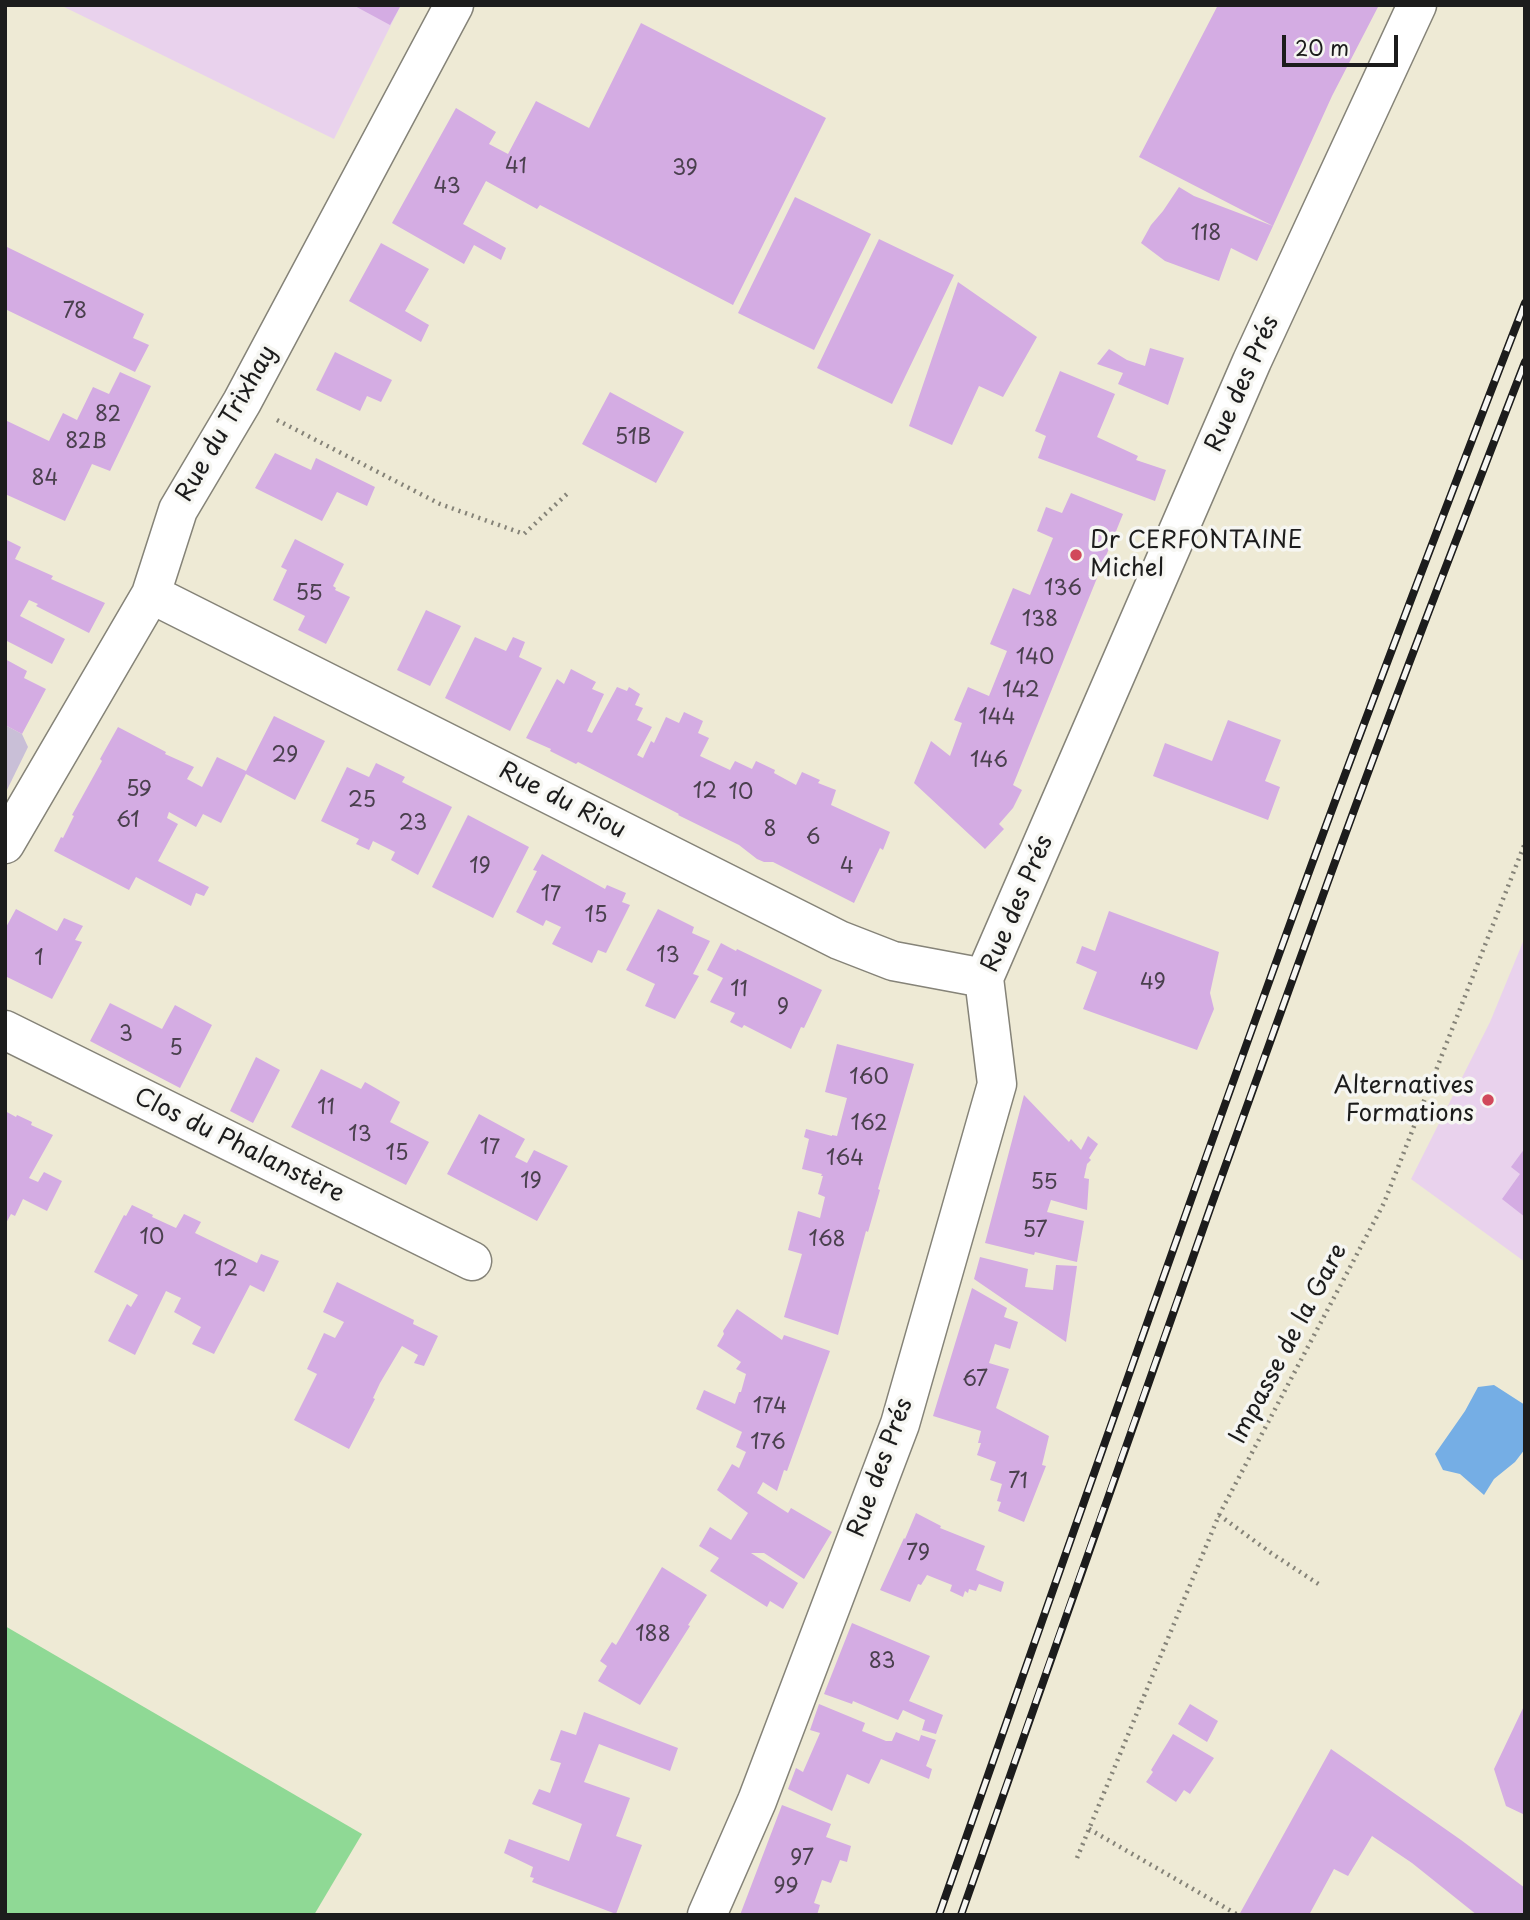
<!DOCTYPE html>
<html>
<head>
<meta charset="utf-8">
<style>
  body { margin:0 }
  #map { position:relative; width:1530px; height:1920px; overflow:hidden; background:#eeead5; font-family:"Playpen Sans",sans-serif }
  canvas { display:block }
  .frame { position:absolute; inset:0; border:7px solid #1c1c1c; pointer-events:none }
  .scale { position:absolute; left:1282px; top:35px; width:116px; height:32px; box-sizing:border-box; border:4px solid #1c1c1c; border-top:0; padding-left:9px; font-size:21px; line-height:24px; white-space:nowrap; color:#1c1c1c; -webkit-text-stroke:5px #f6f6f2; paint-order:stroke }
</style>
</head>
<body>
<div id="map">
<canvas width="1530" height="1920"></canvas>
<div class="frame"></div>
<div class="scale">20 m</div>
</div>
<script>
const context = document.querySelector('canvas').getContext('2d');
context.lineJoin = 'round';
function paint(path, color) { context.fillStyle = color; context.fill(path, 'evenodd'); }
function trace(path, color, width, dash) { context.strokeStyle = color; context.lineWidth = width; context.lineCap = dash ? 'butt' : 'round'; context.setLineDash(dash || []); context.stroke(path); }
function write(font, color, halo, rows, align = 'center') {
  context.font = font + ' "Playpen Sans",sans-serif'; context.lineWidth = 7; context.setLineDash([]); context.textBaseline = 'middle'; context.strokeStyle = halo; context.fillStyle = color; for (const [text, x, y, turn = 0] of rows) {
    context.save(); context.translate(x, y); context.rotate((+turn || 0) * Math.PI / 180); context.textAlign = isNaN(turn) ? turn : align; if (halo) context.strokeText(text, 0, 0); context.fillText(text, 0, 0); context.restore();
  }
}
paint(new Path2D(`
  M60,5H401L334,139Z
  M1525,937V1262L1411,1179L1490,1022Z`), '#e9d2ed');
paint(new Path2D(`
  M5,725L22,734L28,747L5,794Z`), '#c9bfd7');
paint(new Path2D(`
  M5,1626L362,1834L314,1915H5Z`), '#8fd995');
paint(new Path2D(`
  M1494,1385L1525,1405V1449L1515,1462L1494,1479L1484,1495L1460,1474L1443,1470L1435,1454L1465,1411L1478,1387Z`), '#75aee5');
paint(new Path2D(`
  M353,5H401L390,25Z
  M1218,5H1379L1332,96L1273,226L1139,157Z
  M641,23L826,118L733,305L540,205L537,209L486,181L463,224L506,248L501,260L474,245L464,264L392,223L456,108L496,132L489,144L508,154L536,101L589,128Z
  M1179,187L1194,196L1273,226L1257,261L1231,248L1219,281L1165,261L1141,243L1151,225L1163,211Z
  M795,197L871,234L814,350L738,313Z
  M879,239L954,275L892,404L817,368Z
  M381,243L429,269L405,311L429,325L421,342L349,301Z
  M5,246L144,314L133,338L149,345L135,372L5,309Z
  M958,282L1037,337L1003,397L979,386L952,445L909,426Z
  M1150,348L1184,358L1168,405L1118,384L1123,373L1097,364L1109,349L1127,360L1145,366Z
  M335,352L392,380L381,402L367,396L360,411L316,390Z
  M1060,371L1115,394L1097,437L1138,456L1136,460L1166,470L1155,501L1038,458L1046,436L1035,431Z
  M120,372L151,386L110,471L92,464L65,521L5,494V420L49,441L63,413L77,420L93,387L109,394Z
  M610,392L684,432L656,483L582,444Z
  M275,453L311,470L316,458L375,487L367,506L337,492L322,521L255,488Z
  M1071,493L1123,514L1013,785L1022,790L1013,808L999,824L1004,829L985,849L914,783L931,741L950,756L962,723L954,720L968,687L989,696L1007,651L990,644L1013,588L1030,595L1053,538L1037,531L1046,507L1062,513Z
  M5,539L21,547L15,559L53,576L51,579L105,603L89,633L36,606L38,604L29,600L20,616L65,639L52,664L5,640Z
  M295,539L344,564L333,586L336,588L335,590L350,597L326,644L298,630L305,616L273,600L287,570L281,567Z
  M426,610L461,626L430,686L397,670Z
  M475,637L506,651L513,637L525,642L519,657L542,668L510,731L445,698Z
  M5,659L27,671L24,678L46,689L22,734L5,725Z
  M571,669L596,682L592,689L604,694L587,731L592,733L617,687L627,691L629,687L640,694L635,705L643,708L637,720L652,727L637,755L643,758L651,741L654,743L666,717L679,723L684,712L703,721L698,733L709,738L700,756L730,770L735,761L752,769L756,761L775,770L774,773L796,785L802,772L820,780L818,783L836,790L831,805L890,832L883,850L880,848L854,903L773,862H764L757,859L739,845L678,815L679,814L578,762L576,764L550,751L551,749L526,738L557,679L564,684Z
  M274,716L325,741L295,800L246,774L221,823L203,814L196,827L169,812L167,818L178,824L158,861L209,887L204,896L196,893L191,906L136,877L129,890L54,851L61,837L63,838L74,816L72,815L102,761L100,759L118,727L166,752L165,754L194,767L187,779L202,787L217,757L246,771Z
  M1228,720L1281,740L1265,781L1280,787L1268,820L1153,776L1165,743L1212,761Z
  M376,763L405,777L402,782L452,807L418,875L391,860L395,852L373,841L369,850L356,844L359,839L321,821L347,767L369,777Z
  M468,815L529,847L493,918L432,887Z
  M542,854L605,889L607,885L626,893L622,902L630,905L606,953L598,950L592,963L552,944L561,927L546,920L543,926L516,912L537,871L533,870Z
  M16,909L57,931L64,918L83,926L75,940L82,942L52,999L5,976V929Z
  M658,909L694,927L692,933L710,941L693,974L699,976L675,1019L645,1006L655,984L626,970Z
  M1109,911L1219,952L1210,993L1214,1009L1197,1050L1083,1009L1097,972L1076,963L1082,946L1095,951Z
  M721,943L736,951L737,949L822,990L804,1028L801,1027L791,1049L744,1025L742,1028L730,1022L735,1013L710,1002L723,978L707,970Z
  M110,1003L162,1029L175,1005L212,1025L180,1088L90,1041Z
  M837,1044L914,1064L878,1189L880,1190L868,1232L866,1231L838,1335L784,1317L802,1254L788,1250L798,1211L820,1218L825,1197L818,1194L823,1176H821L822,1174L802,1169L809,1139L804,1137L806,1129L832,1136V1135L837,1136L847,1098L825,1092Z
  M256,1057L280,1070L253,1123L230,1111Z
  M321,1069L361,1089L365,1082L400,1102L390,1122L429,1142L406,1185L291,1127Z
  M1024,1095L1069,1142L1071,1139L1081,1150L1088,1136L1098,1144L1089,1158L1091,1160L1087,1164L1084,1178L1089,1179L1087,1210L1051,1200L1047,1212L1084,1221L1077,1262L1035,1252L1034,1255L985,1243Z
  M5,1111L16,1117L17,1115L32,1122L31,1125L53,1135L29,1178L38,1182L44,1172L62,1181L47,1211L23,1199L15,1216L11,1214L5,1225Z
  M479,1114L525,1139L515,1157L527,1163L534,1150L568,1166L537,1221L447,1174Z
  M1525,1148V1217L1502,1199L1520,1174L1511,1167Z
  M132,1205L153,1215L152,1217L176,1228L184,1214L201,1222L195,1233L257,1263L261,1254L279,1261L264,1292L250,1285L214,1354L192,1344L201,1327L174,1312L181,1298L166,1291L135,1355L108,1341L127,1304L131,1307L138,1295L94,1272L124,1215L126,1216Z
  M980,1257L1028,1269L1025,1287L1053,1290L1056,1265L1077,1266L1066,1342L974,1279Z
  M337,1282L414,1320L413,1324L438,1336L424,1366L414,1363L418,1355L402,1346L380,1383L373,1398L375,1399L349,1449L294,1420L317,1374L307,1369L324,1333L335,1338L344,1322L323,1312Z
  M972,1288L1007,1308L1004,1317L1018,1322L1010,1349L995,1344L989,1363L1009,1369L996,1408L1049,1436L1042,1465L1046,1466L1024,1522L998,1511L1001,1502L997,1501L1002,1484L990,1480L996,1462L977,1455L981,1443H978L981,1431L933,1416Z
  M737,1309L782,1340L784,1335L830,1351L787,1471L784,1470L777,1491L763,1482L757,1493L788,1513L791,1508L832,1532L804,1579L764,1553H751L798,1583L783,1609L770,1601L767,1607L710,1571L719,1558L699,1546L710,1527L731,1540L748,1513L717,1490L732,1464L739,1468L746,1452L736,1447L742,1432L696,1409L704,1390L735,1404L739,1392H741L746,1374L736,1369L741,1362L717,1346L724,1334L723,1331Z
  M916,1513L941,1526L940,1528L985,1546L976,1570L1004,1582L1001,1592L979,1584L976,1591L969,1589L968,1593L965,1591L963,1597L950,1591L952,1585L927,1575L921,1585L918,1584L910,1602L880,1590L904,1538L905,1539Z
  M662,1567L707,1595L688,1625L690,1626L640,1705L598,1681L607,1666L600,1661L612,1642L616,1645Z
  M852,1623L930,1656L909,1701L943,1715L936,1734L922,1730L925,1720L903,1710L898,1720L853,1701L852,1704L824,1694Z
  M819,1704L865,1723L862,1731L886,1741H892L896,1732L919,1741L921,1735L936,1740L926,1766L932,1769L929,1779L881,1759L869,1784L847,1774L832,1811L788,1789L796,1768L803,1772L820,1733L810,1730Z
  M1190,1704L1218,1721L1207,1742L1178,1724Z
  M1525,1704V1815L1506,1806L1494,1769Z
  M584,1712L678,1748L670,1771L599,1744L584,1782L630,1798L616,1836L642,1845L616,1914L532,1882L534,1878L530,1877L533,1867L504,1853L509,1839L569,1861L582,1824L532,1804L539,1789L550,1793L561,1763L550,1760L561,1730L576,1735Z
  M1173,1734L1214,1758L1190,1794L1184,1790L1176,1802L1146,1782L1153,1772L1151,1770Z
  M1331,1749L1461,1840L1525,1888V1915H1477L1412,1863L1372,1836L1348,1876L1334,1869L1309,1915H1239Z
  M782,1805L831,1824L826,1837L851,1846L847,1862L840,1860L831,1883L822,1880L814,1903L820,1905L817,1915H740Z`), '#d4ace3');
const street = new Path2D(`
  M151,594L839,940L893,961L984,978
  M5,844L151,594L178,510L242,402L454,5
  M5,1030L472,1261
  M707,1915L757,1801L900,1424L997,1084L984,978L1252,361L1417,5`);
trace(street, '#858378', 41);
trace(new Path2D(`
  M277,420L440,504L524,534L569,492
  M1219,1515L1271,1553L1320,1585
  M1089,1829L1238,1915
  M1077,1858L1219,1515L1384,1203L1525,843`), '#858378', 4.5, [2, 5]);
trace(street, '#fff', 38);
const rail = new Path2D(`
  M939,1915C1059,1573 1178,1231 1302,891C1374,694 1449,499 1525,303
  M961,1915C1080,1575 1199,1236 1322,898C1387,718 1456,540 1525,362`);
trace(rail, '#1c1c1c', 8);
trace(rail, '#f6f6f2', 5, [16]);
for (const [x, y, r, color] of [
  [1076,555,7,"#d1495b"],
  [1488,1100,7,"#d1495b"]
]) { const dot = new Path2D(); dot.arc(x, y, r, 0, 2 * Math.PI); context.fillStyle = color; context.fill(dot); trace(dot, '#f6f6f2', 2.5); }
write('21px', '#4a404e', null, [
  ["41",516,167],
  ["39",685,169],
  ["43",447,187],
  ["118",1206,234],
  ["78",75,312],
  ["82",108,415],
  ["51B",633,438],
  ["82B",86,442],
  ["84",45,479],
  ["136",1063,589],
  ["55",309,594],
  ["138",1040,620],
  ["140",1035,658],
  ["142",1021,691],
  ["144",997,718],
  ["29",285,756],
  ["146",989,761],
  ["59",139,790],
  ["12",705,792],
  ["10",741,793],
  ["25",362,801],
  ["61",128,821],
  ["23",413,824],
  ["8",770,830],
  ["6",813,838],
  ["19",480,867],
  ["4",847,867],
  ["17",551,895],
  ["15",596,916],
  ["13",668,956],
  ["1",39,959],
  ["49",1153,983],
  ["11",739,990],
  ["9",783,1008],
  ["3",126,1035],
  ["5",176,1049],
  ["160",869,1078],
  ["11",326,1108],
  ["162",869,1124],
  ["13",360,1135],
  ["17",490,1148],
  ["15",397,1154],
  ["164",845,1159],
  ["19",531,1182],
  ["55",1044,1183],
  ["57",1035,1231],
  ["10",152,1238],
  ["168",827,1240],
  ["12",226,1270],
  ["67",975,1380],
  ["174",770,1407],
  ["176",768,1443],
  ["71",1018,1482],
  ["79",918,1554],
  ["188",653,1635],
  ["83",882,1662],
  ["97",802,1859],
  ["99",786,1887]
]);
write('24px', '#1c1c1c', '#f6f6f2', [
  ["Rue des Prés",1243,384,-66],
  ["Rue du Trixhay",227,424,-60],
  ["Rue du Riou",562,801,27],
  ["Rue des Prés",1018,904,-67],
  ["Clos du Phalanstère",239,1146,26],
  ["Impasse de la Gare",1289,1344,-62],
  ["Rue des Prés",881,1468,-70]
]);
write('24px', '#1c1c1c', '#f6f6f2', [
  ["Dr CERFONTAINE",1090,541],
  ["Michel",1090,569],
  ["Alternatives",1474,1086,"right"],
  ["Formations",1474,1114,"right"]
], 'left');
</script>
</body>
</html>
